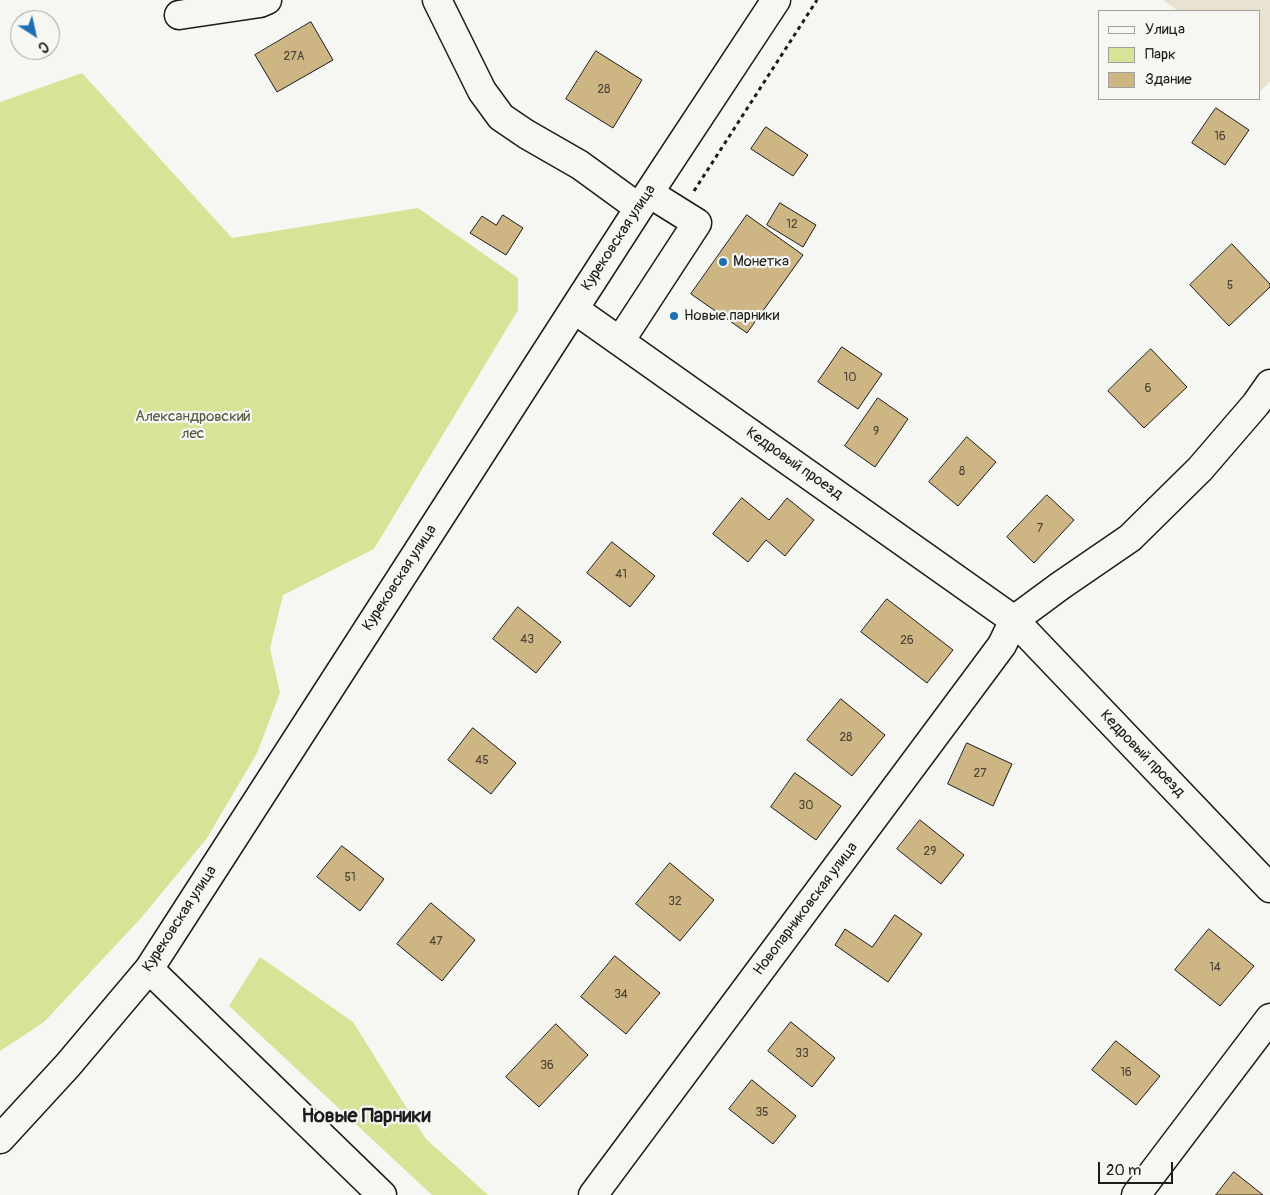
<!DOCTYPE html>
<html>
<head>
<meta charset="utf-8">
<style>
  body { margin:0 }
  #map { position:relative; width:1270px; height:1195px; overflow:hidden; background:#f6f6f2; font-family:Pangolin,sans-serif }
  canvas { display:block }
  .legend { position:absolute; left:1098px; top:10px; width:162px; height:90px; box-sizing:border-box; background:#f6f6f2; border:1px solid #9f9f9c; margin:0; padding:6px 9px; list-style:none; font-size:15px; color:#1c1c1c }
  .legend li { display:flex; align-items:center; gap:10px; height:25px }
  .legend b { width:25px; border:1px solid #9f9f9c }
  .north { position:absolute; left:10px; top:10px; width:50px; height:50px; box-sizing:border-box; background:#f6f6f2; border:1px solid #9f9f9c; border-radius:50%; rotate:145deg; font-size:14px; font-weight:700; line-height:20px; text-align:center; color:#1c1c1c }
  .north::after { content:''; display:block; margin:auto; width:18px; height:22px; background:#1f6fb2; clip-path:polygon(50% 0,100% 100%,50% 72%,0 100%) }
  .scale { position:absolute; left:1098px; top:1162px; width:75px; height:22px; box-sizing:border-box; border:2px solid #1c1c1c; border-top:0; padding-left:6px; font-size:15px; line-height:18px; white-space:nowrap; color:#1c1c1c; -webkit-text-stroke:4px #f6f6f2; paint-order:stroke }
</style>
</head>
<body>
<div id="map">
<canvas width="1270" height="1195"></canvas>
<ul class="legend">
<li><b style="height:6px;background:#f6f6f2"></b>Улица</li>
<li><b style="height:14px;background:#d7e396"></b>Парк</li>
<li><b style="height:14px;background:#cdb584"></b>Здание</li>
</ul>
<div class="north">С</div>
<div class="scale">20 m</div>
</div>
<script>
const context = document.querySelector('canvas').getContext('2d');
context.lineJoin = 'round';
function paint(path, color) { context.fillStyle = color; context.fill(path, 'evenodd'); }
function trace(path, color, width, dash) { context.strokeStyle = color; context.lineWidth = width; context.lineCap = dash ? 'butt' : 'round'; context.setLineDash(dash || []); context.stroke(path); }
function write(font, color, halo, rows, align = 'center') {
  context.font = font + ' Pangolin,sans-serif'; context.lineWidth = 4.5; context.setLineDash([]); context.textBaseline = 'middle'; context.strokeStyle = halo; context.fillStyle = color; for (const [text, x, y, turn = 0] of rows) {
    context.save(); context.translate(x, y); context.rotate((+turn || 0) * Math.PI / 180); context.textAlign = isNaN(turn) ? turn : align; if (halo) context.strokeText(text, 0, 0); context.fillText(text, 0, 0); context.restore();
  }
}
paint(new Path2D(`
  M1163,0H1270V81L1261,91L1259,89V11H1178Z`), '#eae2d1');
paint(new Path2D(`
  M82,73L232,238L418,208L518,278V310L374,549L283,595L270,648L280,693L257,753L207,838L141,918L44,1022L0,1051V102Z
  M260,957L353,1022L426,1139L488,1195H432L229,1006Z`), '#d7e396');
const building = new Path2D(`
  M311,22L333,60L277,92L255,55Z
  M596,51L642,80L613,128L566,99Z
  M1216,108L1249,130L1225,165L1192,143Z
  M766,127L808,155L793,176L751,149Z
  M780,203L816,225L803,247L767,225Z
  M503,215L523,228L506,255L470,233L482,216L496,225Z
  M747,215L803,255L747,333L691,294Z
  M1232,244L1270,284V287L1229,326L1190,285Z
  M842,347L882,374L858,409L818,382Z
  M1151,349L1187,387L1144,428L1108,391Z
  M878,398L908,419L875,467L845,446Z
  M967,437L996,462L958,506L929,482Z
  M1047,495L1074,520L1034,563L1007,537Z
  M742,498L769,520L787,498L814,520L785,556L766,540L748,562L713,534Z
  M612,542L655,576L630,607L587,573Z
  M887,599L953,650L927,683L861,632Z
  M518,607L561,642L536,673L493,639Z
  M841,699L885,735L852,776L807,740Z
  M473,728L516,763L491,794L448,760Z
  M967,743L1012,764L993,806L948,784Z
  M795,773L841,806L816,840L771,807Z
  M920,820L964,855L941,884L897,849Z
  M342,846L384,879L360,911L317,877Z
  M670,863L714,900L680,941L636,904Z
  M431,903L475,940L442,981L397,944Z
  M895,915L922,934L888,982L835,945L845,929L872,947Z
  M1209,929L1254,966L1220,1006L1175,970Z
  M615,956L660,993L626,1034L581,997Z
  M791,1022L835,1058L812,1087L768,1051Z
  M556,1024L588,1055L539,1107L506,1077Z
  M1116,1041L1160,1076L1136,1105L1092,1070Z
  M752,1080L796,1116L773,1144L729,1109Z
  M1234,1172L1263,1195H1216Z`);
paint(building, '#cdb584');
trace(building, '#1c1c1c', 1);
const minor = new Path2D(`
  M437,0L482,91L501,117L526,134L580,165L639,208
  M179,15L260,3L267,0
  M574,309L1014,620L1270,888
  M620,341L697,223L649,193
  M149,969L382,1195
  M0,1139L68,1065L149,969L639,208L776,0
  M593,1195L1002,645L1014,620L1060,586L1130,538L1200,469L1256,404L1270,384
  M1136,1195L1270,1018`);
trace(minor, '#1c1c1c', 31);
trace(new Path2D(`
  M694,191L817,0`), '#1c1c1c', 3, [4, 4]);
trace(minor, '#f6f6f2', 28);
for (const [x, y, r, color] of [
  [723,262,5,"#1f6fb2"],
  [674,316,5,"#1f6fb2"]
]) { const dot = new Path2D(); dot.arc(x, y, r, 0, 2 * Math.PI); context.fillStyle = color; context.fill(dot); trace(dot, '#f6f6f2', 2); }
write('12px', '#484236', null, [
  ["27А",294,57],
  ["28",604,90],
  ["16",1220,137],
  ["12",792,225],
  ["5",1230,286],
  ["10",850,378],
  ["6",1148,389],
  ["9",876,432],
  ["8",962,472],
  ["7",1040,529],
  ["41",621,575],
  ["43",527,640],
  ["26",907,641],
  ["28",846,738],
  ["45",482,761],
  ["27",980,774],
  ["30",806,806],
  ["29",930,852],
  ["51",350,878],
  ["32",675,902],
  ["47",436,942],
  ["14",1215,968],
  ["34",621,995],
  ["33",802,1054],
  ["36",547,1066],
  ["16",1126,1073],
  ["35",762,1113]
]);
write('15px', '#1c1c1c', '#f6f6f2', [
  ["Курековская улица",619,238,-57],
  ["Кедровый проезд",794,464,35],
  ["Курековская улица",400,578,-57],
  ["Кедровый проезд",1142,754,46],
  ["Новопарниковская улица",806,909,-53],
  ["Курековская улица",180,919,-57]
]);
write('15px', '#1c1c1c', '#f6f6f2', [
  ["Монетка",733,262],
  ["Новые парники",684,316]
], 'left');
write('15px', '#545841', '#f6f6f2', [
  ["Александровский",193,417],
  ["лес",193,434]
]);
write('bold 20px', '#1c1c1c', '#f6f6f2', [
  ["Новые Парники",366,1117]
]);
</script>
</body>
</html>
